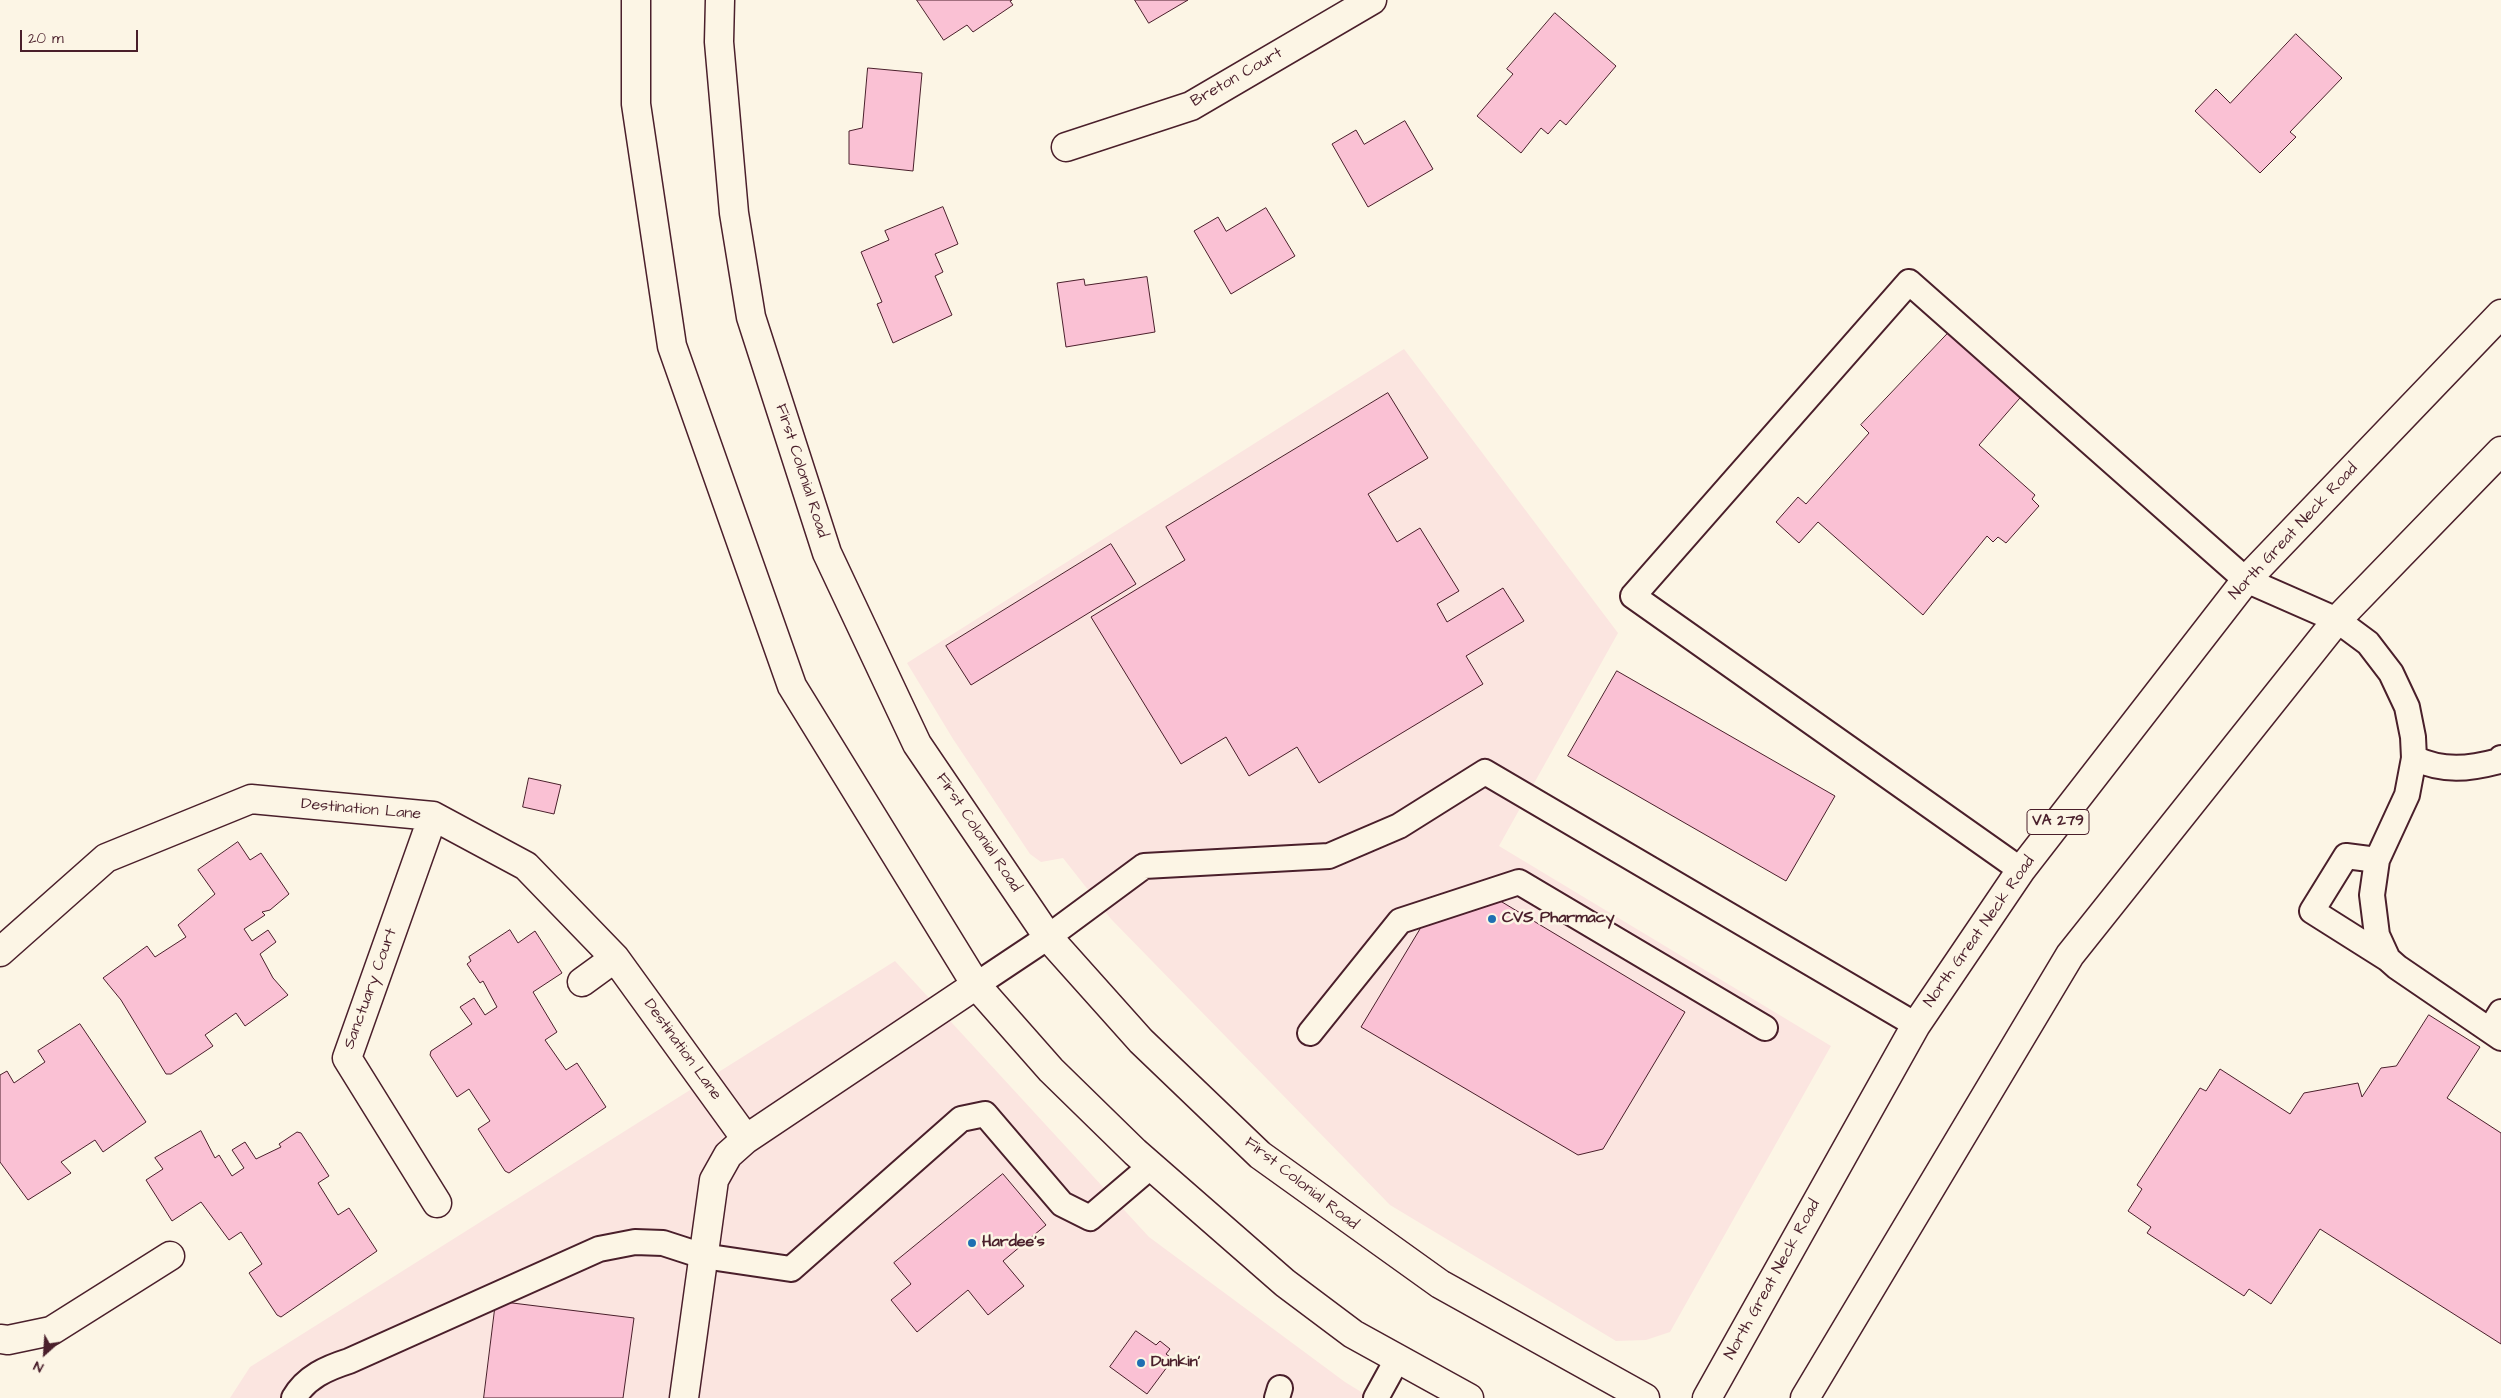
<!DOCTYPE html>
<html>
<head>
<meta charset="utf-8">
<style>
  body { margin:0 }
  #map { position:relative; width:2501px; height:1398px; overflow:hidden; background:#fcf5e5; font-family:"Architects Daughter",sans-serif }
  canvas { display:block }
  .north { position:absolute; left:20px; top:1328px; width:50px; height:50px; -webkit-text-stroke:4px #fcf5e5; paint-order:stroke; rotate:206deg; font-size:14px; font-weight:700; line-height:20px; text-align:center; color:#4a1f2b }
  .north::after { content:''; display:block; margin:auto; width:18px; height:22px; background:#4a1f2b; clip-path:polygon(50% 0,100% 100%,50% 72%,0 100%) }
  .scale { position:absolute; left:20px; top:30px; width:118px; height:22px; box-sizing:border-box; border:2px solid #4a1f2b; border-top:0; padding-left:6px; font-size:15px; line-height:18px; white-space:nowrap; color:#4a1f2b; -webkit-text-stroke:4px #fcf5e5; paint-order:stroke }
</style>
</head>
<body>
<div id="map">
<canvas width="2501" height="1398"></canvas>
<div class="north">N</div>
<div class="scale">20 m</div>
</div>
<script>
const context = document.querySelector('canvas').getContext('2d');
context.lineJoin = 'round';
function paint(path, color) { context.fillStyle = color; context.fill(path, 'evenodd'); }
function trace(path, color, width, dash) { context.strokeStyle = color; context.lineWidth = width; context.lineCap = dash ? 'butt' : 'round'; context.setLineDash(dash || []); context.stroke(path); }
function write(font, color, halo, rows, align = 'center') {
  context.font = font + ' "Architects Daughter",sans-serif'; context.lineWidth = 5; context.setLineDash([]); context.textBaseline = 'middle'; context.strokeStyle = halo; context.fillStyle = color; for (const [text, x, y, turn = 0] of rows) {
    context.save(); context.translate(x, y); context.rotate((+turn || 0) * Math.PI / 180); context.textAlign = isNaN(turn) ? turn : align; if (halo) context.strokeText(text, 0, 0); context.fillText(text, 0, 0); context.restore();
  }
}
paint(new Path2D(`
  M1404,349L1618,633L1499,846L1831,1046L1670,1332L1646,1340L1616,1341L1390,1205L1111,919L1063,858L1041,862L1030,854L953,739L907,663Z
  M895,961L1149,1237L1345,1382L1371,1398H230L250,1367Z`), '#fbe5e0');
const building = new Path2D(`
  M917,0H1012L1010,1L1013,5L973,32L967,25L944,40Z
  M1135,0H1188L1149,23Z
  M1555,13L1616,66L1566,125L1560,120L1548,134L1541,128L1521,153L1477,116L1513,74L1507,69Z
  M2296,34L2342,78L2290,132L2296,137L2260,173L2195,111L2216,89L2230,103Z
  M868,68L922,73L913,171L849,164V131L862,128Z
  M1405,121L1433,169L1368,207L1332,144L1356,130L1364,144Z
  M943,207L958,244L935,254L943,272L935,276L952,315L893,343L877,304L882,302L861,252L889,240L885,231Z
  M1266,208L1295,256L1231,294L1194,231L1218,217L1226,231Z
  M1147,277L1155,332L1066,347L1057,283L1084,279L1085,285Z
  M1954,327L2026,391L1979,445L2035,495L2032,499L2039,506L2006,543L1998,537L1993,542L1987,536L1923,615L1818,522L1799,543L1776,522L1798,497L1806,504L1869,433L1861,425Z
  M1388,393L1428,458L1368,494L1397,542L1420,528L1459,591L1437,604L1447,622L1503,588L1524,621L1466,656L1483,684L1319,783L1297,747L1249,776L1226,737L1181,764L1091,617L1185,560L1166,527Z
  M1111,544L1136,584L971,685L946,646Z
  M1617,671L1835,796L1786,881L1568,756Z
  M529,778L561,785L554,814L523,807Z
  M238,842L250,860L261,853L289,894L270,910L262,912L265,915L244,929L252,941L268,930L276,942L260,954L273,978L288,995L245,1026L236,1013L205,1035L213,1046L171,1074H166L121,1000L103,978L147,946L155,957L186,937L178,925L215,894L198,870Z
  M1497,899L1685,1012L1603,1149L1578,1155L1361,1027L1423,924Z
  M510,930L518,943L535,931L562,973L533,992L557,1032L545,1040L566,1070L577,1063L606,1107L509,1173L505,1171L478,1129L490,1121L469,1089L457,1097L430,1055L431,1051L472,1024L460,1007L474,998L485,1015L497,1007L483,981L480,983L467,964L471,961L469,957Z
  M2429,1015L2480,1047L2447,1098L2501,1133V1344L2320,1229L2271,1304L2249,1289L2244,1296L2147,1233L2151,1227L2128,1211L2142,1189L2137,1185L2200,1088L2206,1091L2220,1069L2290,1114L2304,1093L2358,1083L2362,1097L2381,1068L2396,1066Z
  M80,1024L146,1122L103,1152L95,1140L61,1162L71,1173L28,1200L0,1162V1075L7,1071L14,1083L45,1062L38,1051Z
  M201,1131L215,1158L219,1155L232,1176L244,1168L232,1150L245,1142L256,1159L281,1147L279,1144L297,1132L301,1133L329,1176L318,1183L338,1215L349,1208L377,1251L281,1317L277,1315L249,1273L262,1264L241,1232L229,1240L201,1202L172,1221L146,1180L163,1169L155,1158Z
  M1003,1174L1046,1225L1003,1261L1024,1286L988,1315L968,1290L917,1332L891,1300L911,1284L894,1263Z
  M496,1301L634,1318L623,1398H484Z
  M1136,1331L1156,1345L1160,1341L1170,1349L1166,1354L1173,1359L1147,1394L1110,1367Z`);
paint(building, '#fac1d4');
trace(building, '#4a1f2b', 1);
const service = new Path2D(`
  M2414,758C2443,772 2469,769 2499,761L2501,758
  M2377,860L2346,856L2312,911L2388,959
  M2021,870L1633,596L1909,282L2246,580L2337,620L2368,643L2391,673L2407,707L2413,737L2414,758L2407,795L2377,860L2372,895L2377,935L2388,959L2397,967L2501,1038
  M976,985L1048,937L1144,866L1329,856L1399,826L1485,772L1916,1025
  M2490,1030L2501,1012
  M1310,1033L1400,921L1519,882L1765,1028
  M294,1398C306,1377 327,1368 349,1361L599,1249L635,1242L663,1243L703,1256L791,1269L961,1119L985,1114L1062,1204L1090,1218L1151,1166
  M1277,1398L1280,1388
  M1376,1398L1398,1358`);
const minor = new Path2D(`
  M1066,147L1191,106L1372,0
  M433,816L347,1058L437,1203
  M0,952L106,858L251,799L433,816L526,866L615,958L746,1139
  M582,982L615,958
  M0,1339L8,1340L51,1331L170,1256
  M684,1398L714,1180L728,1155L746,1139L976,985`);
const secondary = new Path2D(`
  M636,0V104L672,346L792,686L976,985L1051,1070L1135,1152L1285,1283L1353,1334L1469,1398
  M720,0L719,42L734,213L751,317L827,553L917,744L1048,937L1141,1041L1260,1155L1440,1284L1645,1398`);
const primary = new Path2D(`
  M1707,1398L1916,1025L2021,870L2246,580L2501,314
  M1805,1398L2070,955L2337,620L2501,451`);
trace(service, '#4a1f2b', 28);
trace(minor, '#4a1f2b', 31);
trace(secondary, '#4a1f2b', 31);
trace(primary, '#4a1f2b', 31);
trace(service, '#fcf5e5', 24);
trace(minor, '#fcf5e5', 28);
trace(secondary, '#fcf5e5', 28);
trace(primary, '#fcf5e5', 28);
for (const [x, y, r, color] of [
  [1492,919,5,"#1f6fb2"],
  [972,1243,5,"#1f6fb2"],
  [1141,1363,5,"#1f6fb2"]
]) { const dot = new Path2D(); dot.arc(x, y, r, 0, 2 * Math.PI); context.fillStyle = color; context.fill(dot); trace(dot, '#fcf5e5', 2); }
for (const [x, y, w] of [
  [2058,822,62]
]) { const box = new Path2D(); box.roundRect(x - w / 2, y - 12.5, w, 25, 4); context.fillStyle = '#fcf5e5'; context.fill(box); trace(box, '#4a1f2b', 1); }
write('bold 15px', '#4a1f2b', null, [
  ["VA 279",2058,822]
]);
write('16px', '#4a1f2b', '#fcf5e5', [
  ["Breton Court",1237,78,-30],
  ["First Colonial Road",801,471,72],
  ["North Great Neck Road",2294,532,-47],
  ["Destination Lane",361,810,5],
  ["First Colonial Road",978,833,56],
  ["North Great Neck Road",1980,932,-55],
  ["Sanctuary Court",371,989,-70],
  ["Destination Lane",682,1050,54],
  ["First Colonial Road",1301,1184,38],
  ["North Great Neck Road",1773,1280,-61]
]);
write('bold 16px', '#4a1f2b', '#fcf5e5', [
  ["CVS Pharmacy",1502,919],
  ["Hardee's",982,1243],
  ["Dunkin'",1151,1363]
], 'left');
</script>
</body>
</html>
